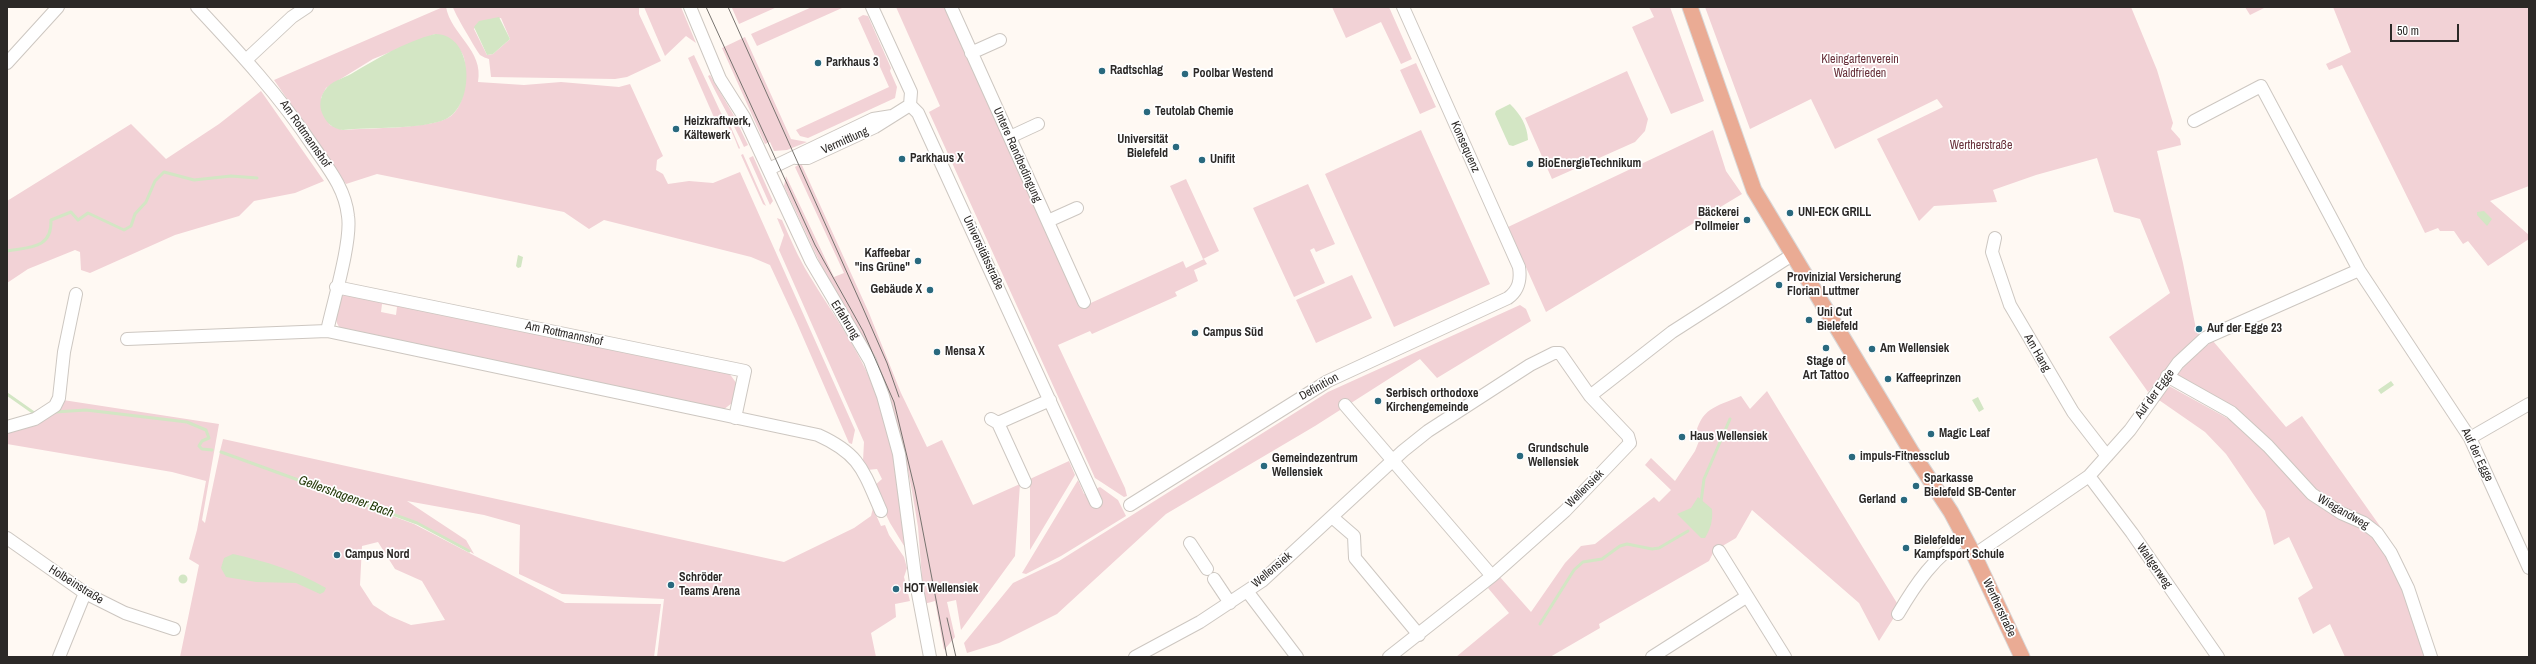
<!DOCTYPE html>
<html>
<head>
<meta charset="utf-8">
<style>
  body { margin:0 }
  #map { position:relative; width:2536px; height:664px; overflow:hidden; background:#fff9f3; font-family:"Archivo Narrow",sans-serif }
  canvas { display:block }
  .frame { position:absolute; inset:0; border:8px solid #2c2927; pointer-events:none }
  .scale { position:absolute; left:2390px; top:24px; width:69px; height:18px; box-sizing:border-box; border:2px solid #2c2927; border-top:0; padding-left:5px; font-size:12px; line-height:14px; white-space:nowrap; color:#2c2927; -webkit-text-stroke:3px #fff; paint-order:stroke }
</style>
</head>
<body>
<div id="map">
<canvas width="2536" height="664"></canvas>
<div class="frame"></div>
<div class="scale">50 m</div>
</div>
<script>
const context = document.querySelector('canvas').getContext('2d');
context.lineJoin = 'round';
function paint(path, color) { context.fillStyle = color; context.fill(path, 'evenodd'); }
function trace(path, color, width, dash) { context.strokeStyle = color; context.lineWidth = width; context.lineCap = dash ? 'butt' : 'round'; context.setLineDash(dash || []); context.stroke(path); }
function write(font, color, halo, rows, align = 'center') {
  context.font = font + ' "Archivo Narrow",sans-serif'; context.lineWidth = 3.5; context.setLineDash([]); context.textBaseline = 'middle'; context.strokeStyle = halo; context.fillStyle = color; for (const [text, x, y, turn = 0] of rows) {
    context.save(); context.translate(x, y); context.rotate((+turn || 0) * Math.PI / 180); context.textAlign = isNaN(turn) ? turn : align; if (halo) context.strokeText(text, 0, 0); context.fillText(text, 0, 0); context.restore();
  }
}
paint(new Path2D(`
  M443,7H446C451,35 484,50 478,82L524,85L561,82L619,87L630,84L663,156L657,160L656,170L663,174L668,184L689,181L713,183L740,172L855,430L852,444L849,443L796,321L770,265L751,257L604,220L589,229L564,212L377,174L346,184L274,80ZM435,34C460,49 467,48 465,79C464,92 462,107 451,116C434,129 367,128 343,130L330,125L321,108V98L326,88L373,59Z
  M453,7H639V14L661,61L627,77L615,79L491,77L489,59C486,58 483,57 480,55C477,51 453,11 453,7ZM501,18L510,39L493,54L487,55L474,29L479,22Z
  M644,7H681L696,43L686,36L665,56Z
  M735,7H777L739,24L732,8Z
  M812,7L842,8L757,46L751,34Z
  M896,7H944L1082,307L1183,261L1186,268L1204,259L1207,264L1194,270L1198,281L1175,292L1177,296L1092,334L1090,331L1058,345L1125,488L1127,496L1124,497L1095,478L929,112L940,106Z
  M1332,7H1389L1412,59L1401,64L1381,22L1346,38Z
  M1649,7H1670L1704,101L1671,114L1632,27L1654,17Z
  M1705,7H2131L2157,70L2173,123L2171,129L2180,139L2181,145L2157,151L2183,263L2196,329L2201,336L2184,350L2148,392L2109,337L2170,293L2140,219L2114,212L2097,158L2036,175L1993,190L1997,202L1934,206L1919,221L1877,139L1943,107L1937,99L1835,149L1811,99L1750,129Z
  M2245,7H2266L2250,15Z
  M2333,7H2529V186L2490,201L2529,235V239L2488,266L2468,241L2463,244L2454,231H2440L2438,228L2425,233L2342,65L2329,70L2326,64L2351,52Z
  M863,15L868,16L891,68L890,71L897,87L895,98L808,138L800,136L796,130L889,87L858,18Z
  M745,37L791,139L807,142L787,150L774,151L770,142L765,144L722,48Z
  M694,55L721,113L730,125L740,148L739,149C734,138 730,120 716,122L688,58Z
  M1416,63L1436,107L1420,114L1400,70Z
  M1627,71L1648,119L1645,131L1635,142L1552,179L1525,118Z
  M710,75L733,114L748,145L744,147C733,122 719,100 708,76Z
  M261,91L324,181L295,193L254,201L239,216L175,235L90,273L81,270L80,252L75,250L28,269L7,283V201L131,124L166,159L219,124Z
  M1421,130L1490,284L1394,327L1325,174Z
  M1713,130L1726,171L1742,194L1546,312L1508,227Z
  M743,154L766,206L763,204L741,155Z
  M753,156L773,201L770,205L749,158Z
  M801,163L869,313L901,393L927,447L942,440L973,505L1020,484L1015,556L961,630L956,600L947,602L955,637L944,650L935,601L924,604L918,527L912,491L903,445L886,385L820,263L784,186L786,176L834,277L844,273L795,167Z
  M1186,179L1219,251L1203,259L1170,186Z
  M1308,184L1335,244L1316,252L1314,248L1310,250L1325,283L1294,297L1253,208Z
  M777,218L782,220C790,238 798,257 809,275C832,313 859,349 875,391C896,442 900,500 909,554L890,523L875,492L874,486L882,479L877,469L867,470L863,461L864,442L779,250L784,235Z
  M1352,275L1372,318L1316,343L1296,300Z
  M347,293L729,373L737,384L732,403L723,410L342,330C331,319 337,309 342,296ZM382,304L397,307L396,315L381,312Z
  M1520,305L1526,309L1531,321L1437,378L1420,359L1315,426L1166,514L1057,614L999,643L967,653L964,643L1013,583L1059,561L1328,392Z
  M2213,341L2286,427L2302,416L2382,529L2325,500L2281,454L2175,377L2195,354Z
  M2169,386L2236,423L2275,459L2301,491L2320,507L2363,527L2376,539L2397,576L2419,630L2426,657H2345L2330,624L2313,634L2298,598L2313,588L2289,537L2274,545L2265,511L2226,454L2205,432L2156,398Z
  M1767,391L1900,608L1879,641L1859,603L1752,510L1736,538L1714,551L1709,561L1599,624L1600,628L1550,657H1456L1509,613L1488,588L1500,577L1531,612L1565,563L1581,546L1595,544L1654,497L1659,502L1671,490L1645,465L1651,458L1675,481L1695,451L1699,441L1695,437C1701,408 1715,407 1741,396L1750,409Z
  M63,400L219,424L202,520L205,523L220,452L414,524L565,603L661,604L654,657H180L199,565L189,559L197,530L206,481L172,472L7,444V424ZM378,542L395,569L422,581L445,620L411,625L390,616L373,605L360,585L362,546Z
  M223,439L784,562L854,528L871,516L873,508L881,526L885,525L889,535L904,557L907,568L904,577L910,601L895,604L896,617L871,633L876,657H657L664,599L562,594L519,574L520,525L484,515L407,501L466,540L474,554L417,522L220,451Z
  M1069,461L1075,475L1030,550V479Z
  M1078,480L1084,494L1100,487L1118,500L1126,516L1061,556L1026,574L1022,573Z`), '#f2d2d6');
paint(new Path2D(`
  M499,17L510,39L493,54L487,55L474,27L479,21Z
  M435,34C475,34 475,105 446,119C422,130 370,127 343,130C333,129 326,123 322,113C319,106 320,97 325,90C331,81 342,79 351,74C378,58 404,42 435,34Z
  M1510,104C1521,115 1527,125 1528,140L1513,146L1509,145L1495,114L1496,111Z
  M2484,211L2492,219L2487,226L2477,215V212Z
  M518,255L523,257L521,267L518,268L516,266Z
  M2391,381L2394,385L2381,394L2378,390Z
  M1978,397L1984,409L1979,412L1972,400Z
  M1698,497L1712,509C1713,520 1711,528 1705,538H1701L1677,514L1691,508Z
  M233,554C265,561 297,571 326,588L324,592L320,594L296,583L256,582L226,577L221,568L224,558Z
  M178.5 579a4.5 4.5 0 1 1 9 0a4.5 4.5 0 1 1-9 0Z`), '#d3e6c4');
trace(new Path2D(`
  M7,251C30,247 52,249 51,220L71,212L78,220L88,213L124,230L131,226L135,214L146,202L155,181L164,172L194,180L231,176L257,178
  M7,394L34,413
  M55,412L86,410L187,422L206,430L209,438L202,441L199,446L202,449L212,450
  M221,452L417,523L469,551
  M1701,502L1704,479L1730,419
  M1540,624L1574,570L1583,562L1602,559L1620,546L1627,544L1652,549L1659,548L1688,531`), '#d3e6c4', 3);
const minor = new Path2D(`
  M197,7C239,52 279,95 313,146C328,168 345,188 348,216C352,241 333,303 327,331
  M690,7L720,79L744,117L811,261L870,361L883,396L899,454L916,583L930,657
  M872,7L911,92L910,105
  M951,7L1084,302
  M971,53L1000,40
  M247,59L292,17L307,7
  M7,63L58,7
  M910,105L918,113L1096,502
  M2194,121L2261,86L2359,270L2470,438L2529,568
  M1010,137L1038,124
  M796,158H808L875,127L910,105
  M769,169L873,119L892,116
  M1048,221L1077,208
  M1995,238L1992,252L2010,305L2073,412L2107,456
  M336,287L745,371L735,418
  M127,339L327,331L818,435C860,454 863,470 881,511
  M2167,376L2231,412L2268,446L2312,494L2341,513L2364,523L2377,533L2391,553L2408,588L2431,657
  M1590,396L1672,332L1792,255
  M1345,405L1492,576
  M991,419L998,423L1025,482
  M998,423L1050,400
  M7,427L35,419L55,406L59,398L64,352L76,294
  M2470,438L2529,404
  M2089,476L2132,533L2218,657
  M1130,505L1328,381L1508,298C1519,290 1521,280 1519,267L1403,7
  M1332,517L1354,536L1355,558L1419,635
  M7,538L85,593L125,613L174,629
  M1190,543L1207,569
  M1719,551L1785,657
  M1974,555L2089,476L2130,430L2178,363L2205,338L2359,270
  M1214,579L1230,603
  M1247,591L1297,657
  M1898,614C1915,585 1935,555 1965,538
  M59,657L85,593
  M1135,657L1200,622L1262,581L1403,451L1428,431L1530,365L1554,353H1560L1590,396L1628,436L1630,443L1565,511L1492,576L1389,657
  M1652,657L1746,597`);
const major = new Path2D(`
  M1690,7L1754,190L1911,451L1951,512L1974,555L2022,657`);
trace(minor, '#cdc7c1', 14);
trace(major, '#d9d8d8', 17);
trace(minor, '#fff', 12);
trace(major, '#eaab94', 15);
trace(new Path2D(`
  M706,7L815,245L863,331L894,402L915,490L947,657
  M728,7L862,306L887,363L899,397
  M947,618L956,657`), '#77736f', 1);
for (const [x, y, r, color] of [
  [818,63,4,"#29697e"],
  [1102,71,4,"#29697e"],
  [1185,74,4,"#29697e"],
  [1147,112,4,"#29697e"],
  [676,129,4,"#29697e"],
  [1176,147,4,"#29697e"],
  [902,159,4,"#29697e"],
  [1202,160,4,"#29697e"],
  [1530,164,4,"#29697e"],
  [1790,213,4,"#29697e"],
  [1747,220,4,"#29697e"],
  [918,261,4,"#29697e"],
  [1779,285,4,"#29697e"],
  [930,290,4,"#29697e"],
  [1809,320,4,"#29697e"],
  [2199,329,4,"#29697e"],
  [1195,333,4,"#29697e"],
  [1826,348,4,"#29697e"],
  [1872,349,4,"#29697e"],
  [937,352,4,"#29697e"],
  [1888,379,4,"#29697e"],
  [1378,401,4,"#29697e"],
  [1931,434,4,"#29697e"],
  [1682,437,4,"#29697e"],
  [1520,456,4,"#29697e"],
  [1852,457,4,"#29697e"],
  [1264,466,4,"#29697e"],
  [1916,486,4,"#29697e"],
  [1904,500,4,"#29697e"],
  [1906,548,4,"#29697e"],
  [337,555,4,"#29697e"],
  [671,585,4,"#29697e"],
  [896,589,4,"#29697e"]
]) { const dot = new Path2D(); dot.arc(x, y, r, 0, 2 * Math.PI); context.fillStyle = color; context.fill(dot); trace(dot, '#fff', 1.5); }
write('12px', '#68313b', '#fff', [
  ["Kleingartenverein",1860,60],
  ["Waldfrieden",1860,74],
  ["Wertherstraße",1981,146]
]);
write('bold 12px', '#2c2927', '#fff', [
  ["Parkhaus 3",826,63],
  ["Radtschlag",1110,71],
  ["Poolbar Westend",1193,74],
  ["Teutolab Chemie",1155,112],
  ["Heizkraftwerk,",684,122],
  ["Kältewerk",684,136],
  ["Universität",1168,140,"right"],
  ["Bielefeld",1168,154,"right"],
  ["Parkhaus X",910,159],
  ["Unifit",1210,160],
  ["BioEnergieTechnikum",1538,164],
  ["Bäckerei",1739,213,"right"],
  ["Pollmeier",1739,227,"right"],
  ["UNI-ECK GRILL",1798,213],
  ["Kaffeebar",910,254,"right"],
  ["\"ins Grüne\"",910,268,"right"],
  ["Provinizial Versicherung",1787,278],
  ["Florian Luttmer",1787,292],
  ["Gebäude X",922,290,"right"],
  ["Uni Cut",1817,313],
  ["Bielefeld",1817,327],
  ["Auf der Egge 23",2207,329],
  ["Campus Süd",1203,333],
  ["Am Wellensiek",1880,349],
  ["Mensa X",945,352],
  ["Stage of",1826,362,"center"],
  ["Art Tattoo",1826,376,"center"],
  ["Kaffeeprinzen",1896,379],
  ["Serbisch orthodoxe",1386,394],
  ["Kirchengemeinde",1386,408],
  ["Magic Leaf",1939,434],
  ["Haus Wellensiek",1690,437],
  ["Grundschule",1528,449],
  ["Wellensiek",1528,463],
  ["impuls-Fitnessclub",1860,457],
  ["Gemeindezentrum",1272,459],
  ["Wellensiek",1272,473],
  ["Sparkasse",1924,479],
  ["Bielefeld SB-Center",1924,493],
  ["Gerland",1896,500,"right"],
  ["Bielefelder",1914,541],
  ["Kampfsport Schule",1914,555],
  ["Campus Nord",345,555],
  ["Schröder",679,578],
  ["Teams Arena",679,592],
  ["HOT Wellensiek",904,589]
], 'left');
write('12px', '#2c2927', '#fff', [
  ["Am Rottmannshof",305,134,55],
  ["Vermittlung",845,141,-24],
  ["Konsequenz",1465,147,66],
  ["Untere Randbedingung",1017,155,66],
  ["Universitätsstraße",983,253,65],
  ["Erfahrung",845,320,58],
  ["Am Rottmannshof",564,334,12],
  ["Am Hang",2037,353,60],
  ["Definition",1319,387,-29],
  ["Auf der Egge",2155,394,-54],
  ["Auf der Egge",2477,455,64],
  ["Wellensiek",1585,489,-45],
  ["Wiegandweg",2343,512,30],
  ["Waltgerweg",2154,566,55],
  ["Wellensiek",1272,570,-40],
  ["Holbeinstraße",76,585,32],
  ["Wertherstraße",1999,608,65]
]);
write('italic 13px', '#1d3301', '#fff', [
  ["Gellershagener Bach",346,497,20]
]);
</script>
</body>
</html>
